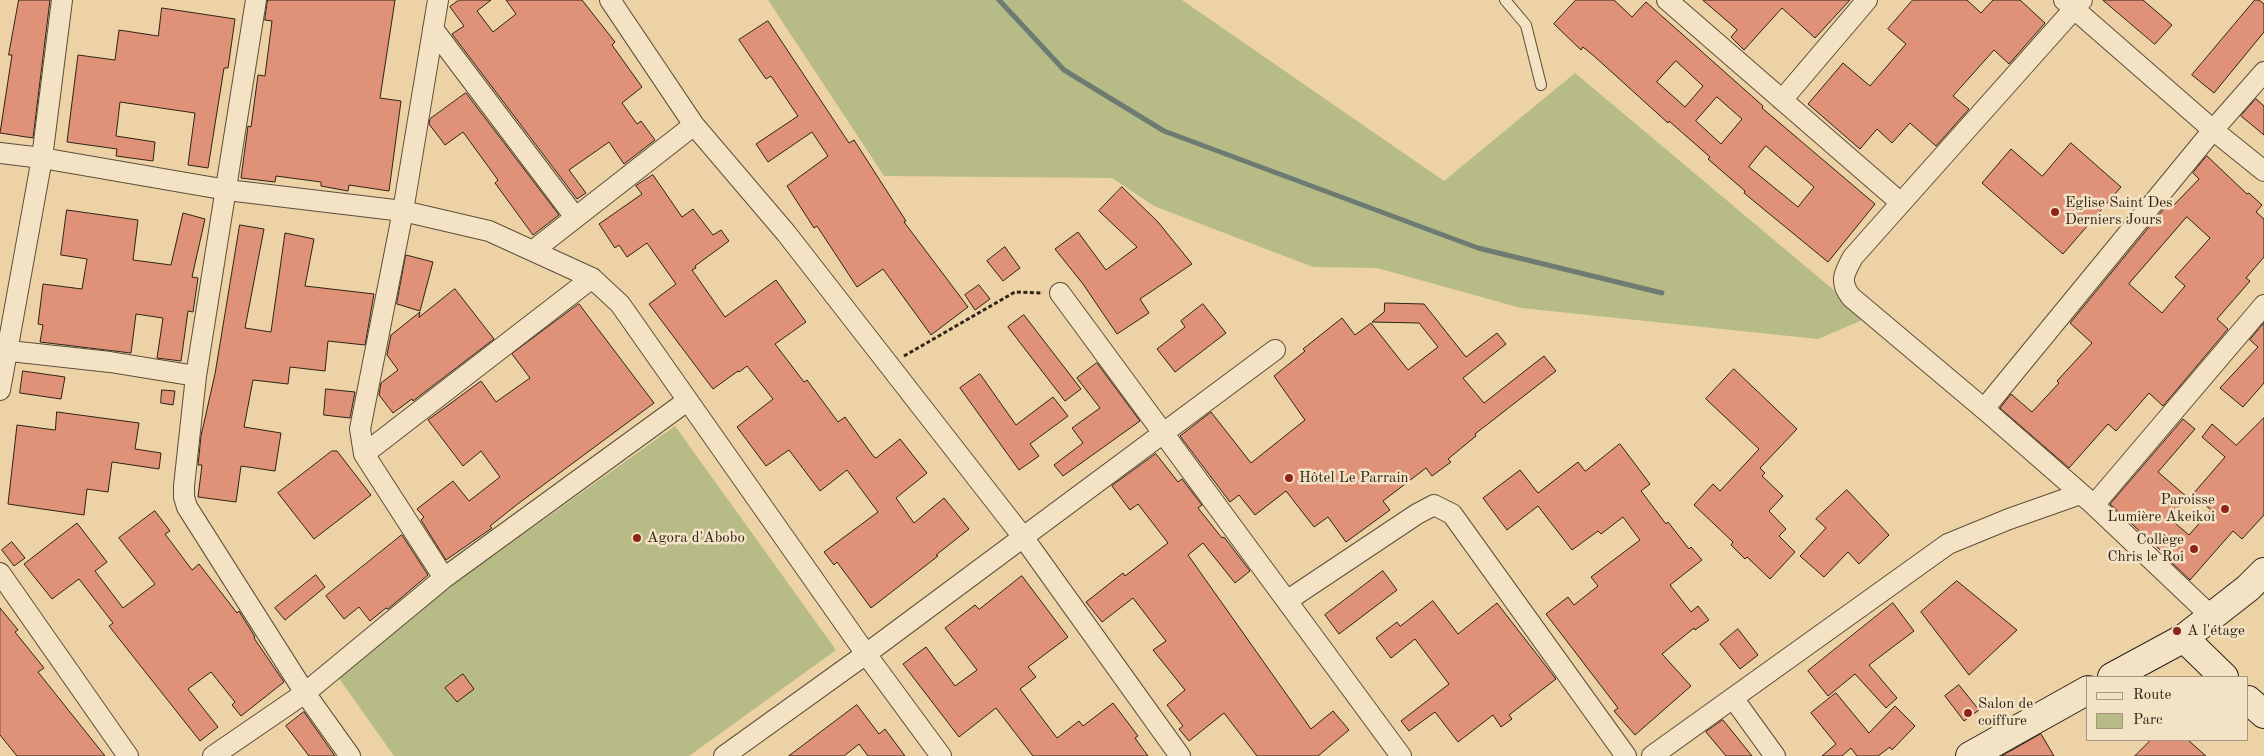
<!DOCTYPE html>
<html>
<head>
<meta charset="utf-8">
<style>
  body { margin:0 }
  #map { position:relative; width:2264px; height:756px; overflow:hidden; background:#ecd2a5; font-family:"Old Standard TT",serif }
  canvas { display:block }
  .legend { position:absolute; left:2086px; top:676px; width:162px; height:65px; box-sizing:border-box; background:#f3e2c4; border:1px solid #a4967f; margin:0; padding:6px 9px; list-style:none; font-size:15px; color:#2d2317 }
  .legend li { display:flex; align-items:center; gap:10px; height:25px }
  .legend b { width:25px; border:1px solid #a4967f }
</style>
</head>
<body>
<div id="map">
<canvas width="2264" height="756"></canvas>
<ul class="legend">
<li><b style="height:6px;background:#f3e2c4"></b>Route</li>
<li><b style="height:14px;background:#b7bc87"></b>Parc</li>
</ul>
</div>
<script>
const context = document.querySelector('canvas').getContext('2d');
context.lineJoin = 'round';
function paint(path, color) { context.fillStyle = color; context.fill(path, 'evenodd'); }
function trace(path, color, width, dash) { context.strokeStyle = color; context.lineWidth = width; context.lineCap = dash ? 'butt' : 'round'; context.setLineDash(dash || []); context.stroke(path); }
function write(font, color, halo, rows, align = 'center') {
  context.font = font + ' "Old Standard TT",serif'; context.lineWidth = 5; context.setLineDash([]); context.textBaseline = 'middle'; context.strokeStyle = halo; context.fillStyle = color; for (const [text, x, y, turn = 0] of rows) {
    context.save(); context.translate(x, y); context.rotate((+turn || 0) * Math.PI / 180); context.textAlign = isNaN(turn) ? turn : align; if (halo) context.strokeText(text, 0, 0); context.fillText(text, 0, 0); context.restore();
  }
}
paint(new Path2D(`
  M768,0H1182L1444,181L1575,73L1867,318L1818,339L1521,308L1377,268L1313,267L1154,206L1112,178L884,176Z
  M675,426L836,650L689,756H394L333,670Z`), '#b7bc87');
trace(new Path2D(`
  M999,0L1064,70L1164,131L1478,248L1662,293`), '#6e7b72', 5);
const building = new Path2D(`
  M19,0H50L33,138L0,133L12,55H9Z
  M268,0H395L380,98L401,101L389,191L349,185L348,191L321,186V182L276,176L275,182L241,178L248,126L251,127L258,75L265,76L272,21L265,20Z
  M459,0H491L477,11L493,32L516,14L506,0H582L615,42L612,45L642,87L622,103L637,124L641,121L655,140L624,164L609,142L569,170L586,193L577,199L452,34L464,26L450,7Z
  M1576,0H1614L1632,17L1646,2L1763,106L1762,108L1875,204L1828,262L1744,193L1745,191L1708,159L1710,157L1669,121L1668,123L1594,56L1583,47L1581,50L1554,24ZM1676,61L1703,86L1685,107L1657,82ZM1717,97L1742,119L1721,144L1696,121ZM1766,146L1814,187L1798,207L1749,167Z
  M1703,0H1850L1815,38L1782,8L1744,50L1731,37L1737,30Z
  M1913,0H1967L1981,13L1993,0H2020L2045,23L2009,64L1994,50L1953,96L1969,109L1936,146L1910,123L1892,143L1877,129L1860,149L1808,104L1843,63L1870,86L1906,44L1888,29Z
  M2103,0H2143L2172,25L2155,44Z
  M2255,0H2259L2264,4V32L2214,93L2192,75Z
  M162,8L235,19L228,68H224L208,168L188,165L195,113L120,102L116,136L155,142L153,161L116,156L117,149L67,142L78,55L115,60L119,30L158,36Z
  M768,21L849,143L854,140L906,221L904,222L968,307L931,335L883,269L857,287L817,226L814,228L787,186L828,156L812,132L768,162L756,144L798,116L771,76L766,79L739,40Z
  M466,93L559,215L533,235L495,183L498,180L463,132L445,145L429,124L430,119Z
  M2256,99L2264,106V135L2241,116Z
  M2071,143L2121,187L2063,254L1982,183L2011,149L2042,176Z
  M2207,156L2247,194L2249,193L2262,205L2256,212L2264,219V257L2246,278L2250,281L2217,319L2228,329L2163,406L2149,393L2116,431L2108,424L2069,468L2000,408L2011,394L2032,412L2059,383L2057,381L2092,343L2070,323L2167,205L2171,208L2199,179L2193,173ZM2187,217L2210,238L2175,277L2185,286L2162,313L2129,284Z
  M653,175L682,217L693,209L713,235L721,230L729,241L695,266L696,268L692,270L725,317L776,280L806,322L775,344L804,382L807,380L838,422L845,417L874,457L876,458L900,439L927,473L896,498L914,523L944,498L969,529L936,555L938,556L871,608L837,562L834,565L824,552L878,512L847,470L820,491L789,450L766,466L737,427L773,399L747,366L739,372L738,371L713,389L649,304L676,284L647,243L627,257L619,245L615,248L599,224L642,194L636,186Z
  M1122,187L1158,222L1192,264L1140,299L1149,313L1117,334L1083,284L1055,249L1078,232L1106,270L1137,247L1099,211Z
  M67,210L138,220L133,260L171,265L183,213L205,219L192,277L198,278L193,312L188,311L181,361L157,358L163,318L136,314L131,353L40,342L43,325L38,324L43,284L82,289L87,259L61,255Z
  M240,225L264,229L245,328L271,332L285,233L314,239L305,286L374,294L365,345L328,341L325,371L290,367L288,384L253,380L244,427L281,433L275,471L241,466L236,502L198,497L202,465H198L201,436L215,374Z
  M1005,247L1020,268L1003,281L987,261Z
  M406,255L433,262L420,311L397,304Z
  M979,285L990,299L975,310L965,295Z
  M455,289L494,339L413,401L412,399L393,413L379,395L381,383L398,370L387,355L391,335L420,312L419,317Z
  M1385,303L1424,304L1466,357L1497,333L1506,344L1463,378L1484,403L1544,356L1556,371L1475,434L1476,436L1448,459L1451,462L1432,476L1426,468L1383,501L1390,510L1346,542L1328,517L1314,527L1286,491L1255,515L1239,495L1230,502L1180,436L1211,412L1251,463L1305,420L1274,376L1305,351L1303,349L1342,318L1355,335L1371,323L1408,370L1438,347L1419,323L1372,322L1384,312Z
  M579,304L654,403L519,503L490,526L492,528L446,560L421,520L424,517L417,509L453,481L469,501L500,477L481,451L463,466L428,420L481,381L496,402L530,378L512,354Z
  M1203,304L1226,333L1175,372L1157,349L1185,327L1181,321Z
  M1024,315L1081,389L1065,401L1008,327Z
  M2264,323V383L2243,407L2220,388L2258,347L2250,340Z
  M1097,363L1140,421L1063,476L1054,465L1083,443L1072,428L1100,408L1077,378Z
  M1734,369L1797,429L1760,468L1765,473L1762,476L1783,496L1769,511L1786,529L1779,536L1795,552L1770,579L1747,557L1745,559L1731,545L1733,542L1694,505L1713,484L1720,491L1759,449L1706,399Z
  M23,371L65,377L61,399L20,393Z
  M980,374L1016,425L1053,397L1068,416L1030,444L1039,456L1019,470L960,388Z
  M326,389L355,392L350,418L324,415Z
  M162,390L175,391L173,405L161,403Z
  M57,412L139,423L135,449L161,453L159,469L112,462L108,492L87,489L84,515L8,504L17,425L55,430Z
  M2264,418V515L2242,539L2233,531L2190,580L2168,559L2169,558L2110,504L2183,419L2195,429L2158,472L2187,497L2169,518L2189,535L2211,510L2193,494L2225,457L2202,437L2212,424L2236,445Z
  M1620,444L1650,484L1641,491L1666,524L1668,522L1689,549L1691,547L1702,560L1670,585L1691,612L1698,606L1709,620L1695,630L1694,628L1662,654L1691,686L1635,735L1614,711L1618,708L1546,614L1568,597L1574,605L1598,586L1591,577L1640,540L1623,517L1601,534L1598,531L1572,550L1538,506L1507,530L1483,498L1520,470L1538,493L1578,462L1585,471Z
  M332,451H337L371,495L314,539L278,493Z
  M1156,454L1178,482L1182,479L1202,505L1198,508L1222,538L1224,537L1250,571L1235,583L1203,543L1188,555L1311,729L1333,711L1349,730L1318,756H1257L1224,713L1189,741L1179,729L1183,726L1167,705L1185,690L1153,650L1166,641L1133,598L1102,622L1086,602L1123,573L1125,576L1168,543L1138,504L1130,510L1112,486Z
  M1847,490L1889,535L1859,564L1848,552L1824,577L1800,556L1826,528L1816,519Z
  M155,511L170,531L165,534L192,570L199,564L237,613L239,611L255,637L254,638L284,682L241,716L232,705L235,702L211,672L188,689L218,727L200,741L109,626L113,623L79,579L52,599L24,564L77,523L107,562L95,571L123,608L155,584L119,538Z
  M402,535L428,575L388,609L386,608L370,621L359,607L344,619L326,596Z
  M12,542L25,558L14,566L2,550Z
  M1383,571L1397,590L1339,634L1325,615Z
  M316,575L325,587L285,620L275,608Z
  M1022,576L1068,637L1028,667L1036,677L1020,689L1057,738L1079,721L1083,726L1113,703L1138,736L1135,738L1148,756H1033L996,708L959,737L903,664L926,647L955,686L977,670L945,628L975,605L979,609Z
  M1957,581L2017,630L1969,675L1921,612Z
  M1433,601L1458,634L1497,603L1556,679L1509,715L1512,719L1501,727L1493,715L1458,742L1435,712L1409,731L1401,721L1449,684L1415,639L1391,658L1376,638L1397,622L1400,626Z
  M1893,603L1914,631L1869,665L1897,698L1886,708L1855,674L1828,696L1808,671Z
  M0,608L18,630L15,632L44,668L38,672L105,756H17L0,735Z
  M1738,629L1758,655L1740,669L1720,644Z
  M463,674L474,689L457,702L445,688Z
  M1959,685L1979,710L1964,721L1945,696Z
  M1836,693L1869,733L1895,706L1915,726L1892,750L1890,747L1878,756H1857L1851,748L1842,756H1822L1836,744L1811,713Z
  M857,705L879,734L885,729L905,756H868L859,744L844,756H789Z
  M304,712L335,756H309L286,726Z
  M1723,720L1752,756H1726L1706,732Z
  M2041,734L2054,756H2002Z
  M2151,740H2188L2206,756H2135Z`);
paint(building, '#e09279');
trace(building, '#2d2317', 1);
const lane = new Path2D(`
  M1505,0L1526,25L1541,85`);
const street = new Path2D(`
  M438,0L403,211L360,429L364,454L444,578
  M610,0L694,125L786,233L1023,537L1180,756
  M1667,0L1901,203
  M2064,0L2213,130L2264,171
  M433,29L575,217
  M1782,100L1867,0
  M0,153L42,158L227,190L403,211L489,231L592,278L620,304L866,654L941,756
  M534,250L694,125
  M1060,293L1401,756
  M0,350L110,362L196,376L256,0
  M196,376L184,486V497L187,507L305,693L350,756
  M0,390L42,158L62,0
  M1984,409L1851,297C1839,282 1844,273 1853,257L2082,0
  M364,454L592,278
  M2094,505L2264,305
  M0,573L128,756
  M1288,600L1417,514L1434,505L1452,514L1626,756
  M2212,617L2094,505L1984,409L2213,130L2264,72
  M1733,698L1775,756
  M213,756L305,693L444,578L687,401
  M724,756L866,654L1275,350
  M1652,756L1948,544L2009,519L2080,494`);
const secondary = new Path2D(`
  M2184,638L2224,677
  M2112,677L2184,638L2248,588L2264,572
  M2248,700L2264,714
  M1970,756L2088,690`);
trace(lane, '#5d4f3a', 12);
trace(street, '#5d4f3a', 22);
trace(secondary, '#2d2317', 30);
trace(new Path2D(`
  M904,356L1015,292L1043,293`), '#2d2317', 3, [4, 2.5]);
trace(lane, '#f3e2c4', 10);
trace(street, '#f3e2c4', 20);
trace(secondary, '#f3e2c4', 28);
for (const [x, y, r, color] of [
  [2055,212,5,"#8f2418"],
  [1289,478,5,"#8f2418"],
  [2225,509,5,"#8f2418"],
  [637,538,5,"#8f2418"],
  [2194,549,5,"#8f2418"],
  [2177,631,5,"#8f2418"],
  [1968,713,5,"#8f2418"]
]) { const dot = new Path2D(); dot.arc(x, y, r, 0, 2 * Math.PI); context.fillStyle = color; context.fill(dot); trace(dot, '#f3e2c4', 2); }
write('15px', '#2d2317', '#f3e2c4', [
  ["Eglise Saint Des",2065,203],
  ["Derniers Jours",2065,220],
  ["Hôtel Le Parrain",1299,478],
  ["Paroisse",2215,500,"right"],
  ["Lumière Akeikoi",2215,517,"right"],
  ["Agora d'Abobo",647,538],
  ["Collège",2184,540,"right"],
  ["Chris le Roi",2184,557,"right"],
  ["A l'étage",2187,631],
  ["Salon de",1978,704],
  ["coiffure",1978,721]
], 'left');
</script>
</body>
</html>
